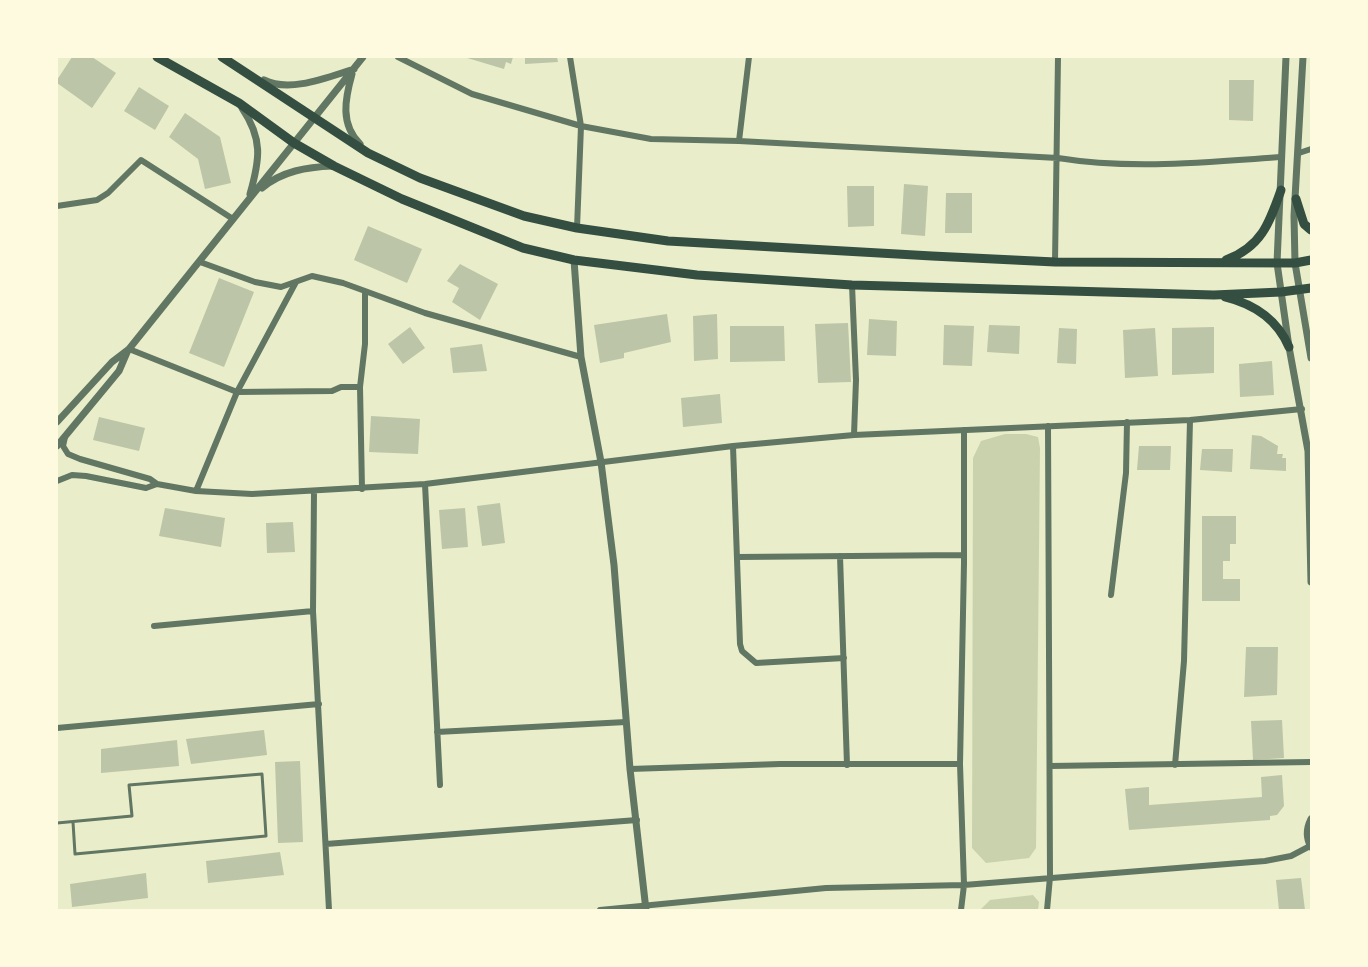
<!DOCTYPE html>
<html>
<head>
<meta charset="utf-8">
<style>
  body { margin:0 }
  #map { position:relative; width:1368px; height:967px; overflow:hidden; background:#e9edc9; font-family:"PT Serif",serif }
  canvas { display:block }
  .frame { position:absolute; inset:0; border:58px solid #fefae0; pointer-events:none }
</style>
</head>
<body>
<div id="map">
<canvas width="1368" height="967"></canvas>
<div class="frame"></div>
</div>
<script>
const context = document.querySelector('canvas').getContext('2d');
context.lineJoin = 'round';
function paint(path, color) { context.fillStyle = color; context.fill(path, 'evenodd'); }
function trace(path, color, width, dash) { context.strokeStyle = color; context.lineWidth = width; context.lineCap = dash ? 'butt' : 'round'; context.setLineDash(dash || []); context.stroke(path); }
paint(new Path2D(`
  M1005,434H1026L1038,437L1040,448L1036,848L1029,858L986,863L972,848L973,458L981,441Z
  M1033,895L1039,902L1038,910H980L990,900Z`), '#cad2ad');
paint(new Path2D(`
  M72,57H92L116,73L92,108L57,83V80Z
  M464,57H513L511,64L506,62L504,69Z
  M525,57H557L558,62L525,64Z
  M1229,80H1254L1253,121L1229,120Z
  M139,87L169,106L155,130L124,111Z
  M185,113L220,137L231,183L205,189L198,159L169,137Z
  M904,184L928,186L925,236L901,234Z
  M847,186H874V226L848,227Z
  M946,193H972V233H945Z
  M368,226L422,249L407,283L354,260Z
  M460,264L498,284L480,320L452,302L459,288L447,281Z
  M219,278L254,292L224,367L189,353Z
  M667,314L671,342L624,353V358L600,363L594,325Z
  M717,314L718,359L694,361L693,316Z
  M869,319L897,321L896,356L867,355Z
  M848,323L851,382L818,383L815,324Z
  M944,325L974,326L972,366L943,365Z
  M989,325L1020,326L1019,354L987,352Z
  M730,326H784L785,361L730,362Z
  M410,327L425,348L403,364L388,344Z
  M1214,327V373L1172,375V328Z
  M1059,328L1077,329L1076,364L1057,363Z
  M1155,328L1158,376L1125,378L1123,330Z
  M482,344L487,371L453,373L450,348Z
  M1272,361L1274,395L1240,397L1239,364Z
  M720,394L722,423L683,427L681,398Z
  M371,416L420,419L418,454L369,452Z
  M99,417L145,428L139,451L93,440Z
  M1252,435L1261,436L1278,446L1277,454H1283L1282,458H1286V471L1250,469Z
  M1139,446H1171L1170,470H1137Z
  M1202,449H1233L1232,472L1200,470Z
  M500,503L505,543L482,546L477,506Z
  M165,508L225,518L221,547L159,536Z
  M465,508L468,547L442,549L439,510Z
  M1202,516H1236V544H1230V561H1223V579H1240V601H1202Z
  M293,522L295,552L267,553L266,523Z
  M1246,647H1278L1277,695L1244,697Z
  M1282,720L1284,758L1253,760L1251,721Z
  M264,730L267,755L191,764L186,739Z
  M177,740L179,766L101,773V749Z
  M300,761L303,842L278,843L275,762Z
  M1282,775L1284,806L1277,815L1270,816V820L1129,830L1125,789L1149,787V805L1262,797L1261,777Z
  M280,852L284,875L208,883L206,861Z
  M146,873L148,898L72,907L70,884Z
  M1301,878L1305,910H1279L1276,880Z`), '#bcc5a7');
trace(new Path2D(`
  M57,823L132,816L129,785L262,774L266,836L75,854L73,822`), '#617663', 3);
trace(new Path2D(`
  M398,57L472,94L581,126L651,139L739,141L1058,158C1131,170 1208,162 1282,157
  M570,57L581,126L577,228
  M739,141L749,57
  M1299,153L1311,149
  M57,206L97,200L108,193L141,160L233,219
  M200,262L255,282L281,287L312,276L343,283L365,291V344L360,387L362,489
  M1055,262L1058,57
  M852,285L856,380L854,435
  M365,291L425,313L581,357
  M129,349L237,392L332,391L341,387H360
  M65,437L63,446L68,454L80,459L150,479L157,484L196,491L252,494L425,484L733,446L854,435L1190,420L1302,409
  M733,446L740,644L742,651L756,663L844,658
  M57,481L72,475L86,476L146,488L157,484
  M425,484L440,785
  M196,491L237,392L296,282
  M314,492L313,611L329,910
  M840,556L847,765
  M738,557L964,555
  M1111,595L1126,473L1127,422
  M154,626L313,611
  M57,728L319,704
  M437,732L626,722
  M1175,765L1184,661L1190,420
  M1050,766L1311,762
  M630,769L780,764H960
  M326,844L637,820
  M600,910L826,888L964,885L1265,861L1291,856L1310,846
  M961,910L964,885L960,764L964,563V430
  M1047,910L1050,877L1048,426`), '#617663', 6);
trace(new Path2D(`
  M1286,57L1277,263L1289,347L1308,451L1311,582
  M1303,57L1294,216L1295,263L1311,358
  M352,74C345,99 340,124 360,144
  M264,80C290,93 328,77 354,69
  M242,108C263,139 260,159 250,194
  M262,188C282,171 307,167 333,166
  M574,260L581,357L601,462L614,565L630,769L646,910
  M57,422L112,362L129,349L363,57
  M57,446L119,371L128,350
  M1311,819C1306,829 1306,838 1311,847`), '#617663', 7);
trace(new Path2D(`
  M157,57L239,103L294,143L334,166L402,199L523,248L574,260L697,275L852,285L1214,295L1281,292L1311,288
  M222,57L368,153L420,178L524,216L577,228L668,241L932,256L1055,262L1295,263L1311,260
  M1296,199L1304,224L1311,230
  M1226,260C1261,247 1269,224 1281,190
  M1225,297C1254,304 1277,319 1289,347`), '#344e41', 9);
</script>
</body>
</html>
